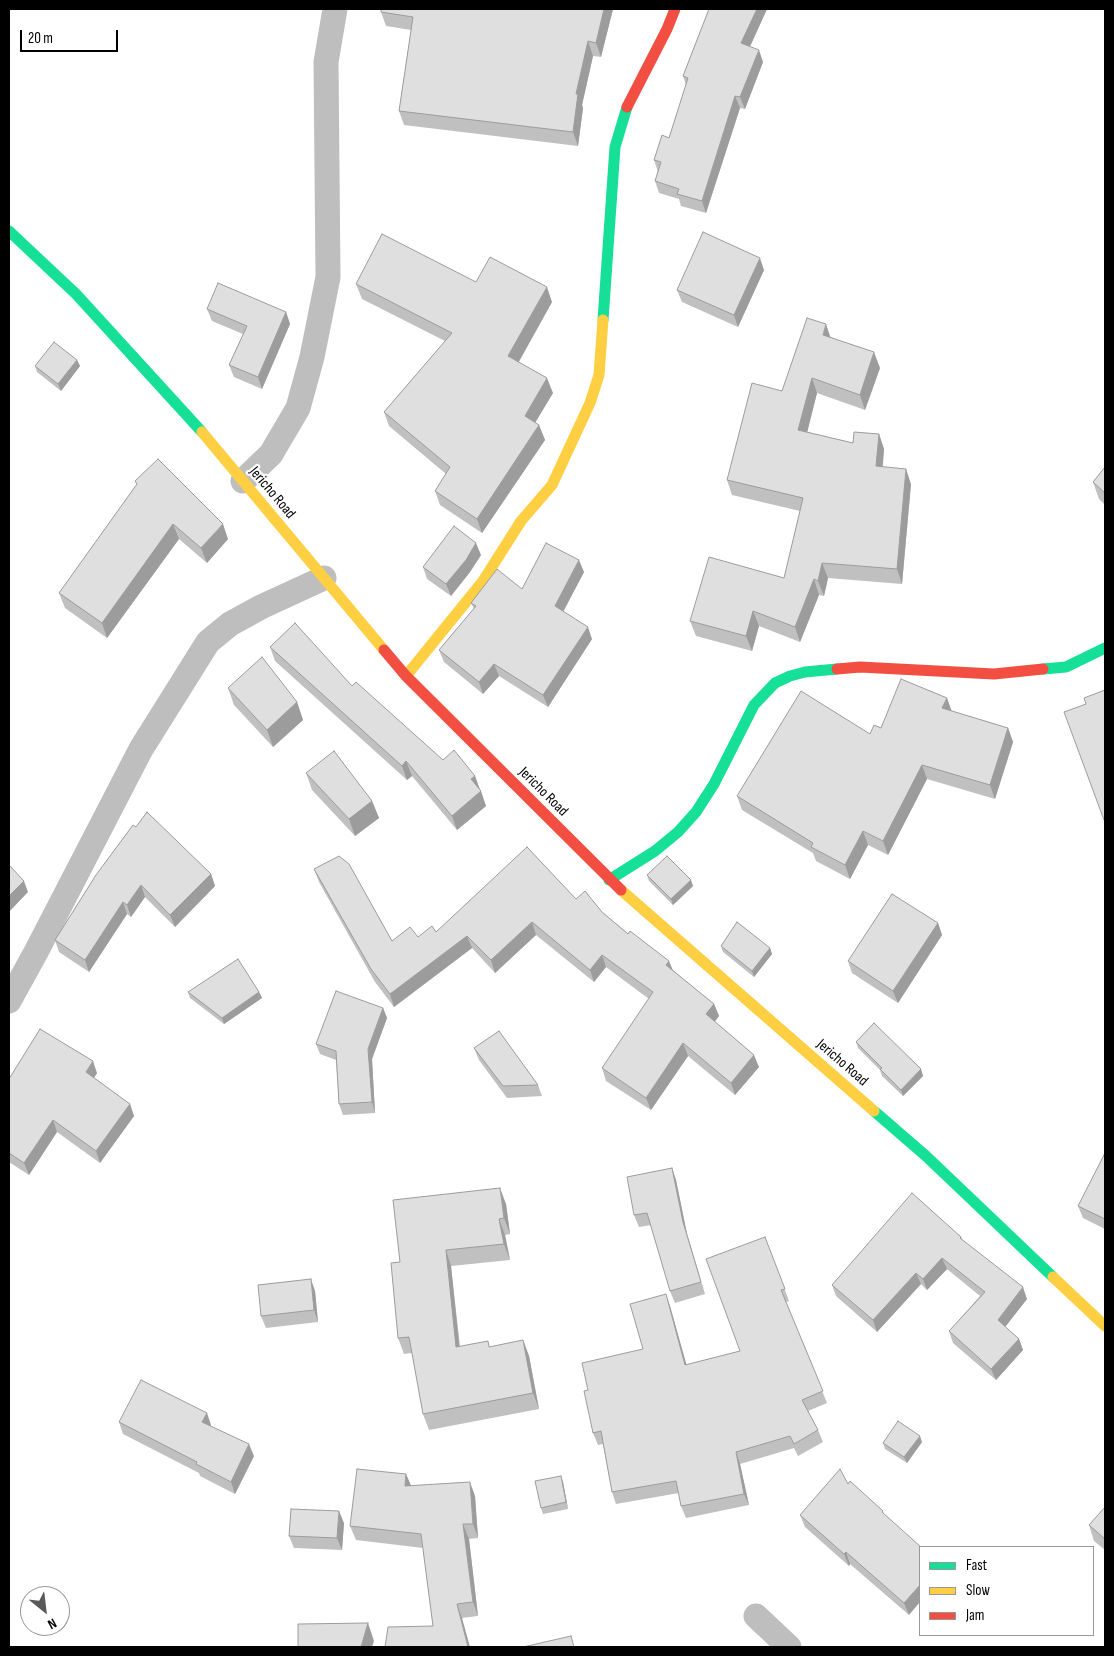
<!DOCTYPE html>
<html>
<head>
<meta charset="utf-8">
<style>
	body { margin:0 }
	#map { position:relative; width:1114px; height:1656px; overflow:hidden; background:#fff; font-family:"Sofia Sans Condensed",sans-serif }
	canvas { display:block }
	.frame { position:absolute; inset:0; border:10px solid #000; pointer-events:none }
	.legend { position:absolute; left:919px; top:1546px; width:175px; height:90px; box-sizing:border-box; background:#fff; border:1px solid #999; margin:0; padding:6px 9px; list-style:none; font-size:15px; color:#000 }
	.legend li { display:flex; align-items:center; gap:10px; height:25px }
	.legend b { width:25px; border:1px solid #999 }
	.north { position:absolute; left:20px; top:1586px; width:50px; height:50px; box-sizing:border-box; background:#fff; border:1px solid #999; border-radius:50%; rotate:151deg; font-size:14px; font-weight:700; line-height:20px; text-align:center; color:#000 }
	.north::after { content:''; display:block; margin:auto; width:18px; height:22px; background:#595959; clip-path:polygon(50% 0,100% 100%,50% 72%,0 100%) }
	.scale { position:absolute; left:20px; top:30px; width:98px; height:22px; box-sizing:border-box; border:2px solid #000; border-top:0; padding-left:6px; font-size:15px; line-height:18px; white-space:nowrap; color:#000; -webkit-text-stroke:4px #fff; paint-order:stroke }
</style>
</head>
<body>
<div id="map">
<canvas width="1114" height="1656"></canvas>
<div class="frame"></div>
<ul class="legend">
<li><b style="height:6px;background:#16e098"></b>Fast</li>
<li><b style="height:6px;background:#ffcf43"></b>Slow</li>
<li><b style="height:6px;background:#f24e42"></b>Jam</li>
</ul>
<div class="north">N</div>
<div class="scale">20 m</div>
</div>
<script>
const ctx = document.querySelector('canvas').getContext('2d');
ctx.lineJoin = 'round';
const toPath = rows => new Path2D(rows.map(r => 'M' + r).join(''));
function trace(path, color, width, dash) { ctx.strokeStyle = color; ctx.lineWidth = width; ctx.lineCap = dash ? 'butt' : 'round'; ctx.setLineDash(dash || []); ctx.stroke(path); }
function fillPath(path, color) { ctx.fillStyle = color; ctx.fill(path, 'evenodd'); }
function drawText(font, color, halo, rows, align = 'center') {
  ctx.font = font + ' "Sofia Sans Condensed",sans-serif'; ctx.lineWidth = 4.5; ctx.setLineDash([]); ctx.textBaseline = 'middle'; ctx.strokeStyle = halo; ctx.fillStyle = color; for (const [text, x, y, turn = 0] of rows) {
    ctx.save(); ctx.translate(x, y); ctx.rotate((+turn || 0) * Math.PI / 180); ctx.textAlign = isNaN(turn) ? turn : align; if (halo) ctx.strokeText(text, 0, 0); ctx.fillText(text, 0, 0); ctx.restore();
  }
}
trace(toPath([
	[243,481,271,454,298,408,312,357,328,277,326,62,335,9],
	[9,1001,36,952,141,749,208,642,230,624,261,607,324,578],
	[756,1616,789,1647]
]), '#bebebe', 25);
trace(toPath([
	[9,231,76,294,202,432],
	[603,320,615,147,627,107],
	[1043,669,1066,667,1105,648],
	[609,880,655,851,678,832,696,812,714,784,754,705,775,683,790,676,805,672,837,669],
	[874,1111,926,1156,1053,1277]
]), '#16e098', 11);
trace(toPath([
	[202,432,384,650],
	[406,676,483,581,521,521,552,485,590,403,599,375,603,320],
	[621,890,874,1111],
	[1053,1277,1105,1326]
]), '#ffcf43', 11);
trace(toPath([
	[627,107,667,29,675,9],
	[384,650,406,676,621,890],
	[837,669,860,667,994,674,1043,669]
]), '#f24e42', 11);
fillPath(toPath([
	[381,9,613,9,601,57,593,56,582,105,583,108,578,146,404,125,399,111,411,30,386,26,381,12],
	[709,9,767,9,750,47,763,62,745,109,740,108,706,213,681,206,679,199,659,193,655,181,658,172,654,160,669,138,686,85,683,76],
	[764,270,738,327,682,302,677,290],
	[476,282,552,302,519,362,553,393,535,423,539,425,545,440,482,533,440,505,435,491,446,474,389,426,384,412,445,341,362,299,356,284],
	[207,309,286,312,290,324,262,389,234,377,229,365,243,334,212,321],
	[831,337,880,368,865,410,817,393,807,432,853,443,879,434,884,449,883,467,911,484,902,584,828,578,824,596,819,595,800,642,759,626,752,651,696,636,690,621,784,578,800,511,732,495,727,480,782,391],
	[77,360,80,366,61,391,37,372,35,366],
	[1105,467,1105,505,1099,499,1093,482],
	[135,481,228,539,207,563,179,539,107,638,65,608,59,593,137,485],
	[481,555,470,572,451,596,427,579,423,567],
	[584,572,563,611,592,639,548,707,499,676,483,694,444,662,439,650,474,609,471,603],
	[270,647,352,686,443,760,475,776,486,806,457,830,412,776,407,780,275,661],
	[228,688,297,702,303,720,273,747,234,705],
	[947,698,951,711,1008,728,1013,742,995,799,927,779,888,855,868,845,850,879,816,861,813,853,742,810,737,796,881,728],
	[306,773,372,801,379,818,355,836,312,790],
	[314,869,392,941,418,937,576,899,602,912,714,1004,719,1016,715,1022,759,1067,735,1095,688,1056,651,1110,606,1081,602,1068,649,999,606,967,594,982,536,935,495,973,472,948,394,1007,375,982,319,882],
	[211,874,215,886,175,927,145,897,131,917,127,914,89,972,59,952,55,940,96,875],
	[647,875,693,886,673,905,649,881],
	[938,923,942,935,898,1003,852,973,848,961],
	[721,946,770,948,772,954,754,977,723,952],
	[188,992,259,992,262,998,224,1024,190,998],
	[383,1008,387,1018,372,1059,375,1113,343,1115,339,1104,336,1060,320,1054,316,1044],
	[856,1042,921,1069,923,1076,903,1096,882,1076,880,1070,858,1048],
	[474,1048,538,1085,542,1096,507,1098,479,1060],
	[97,1073,94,1078,130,1104,134,1116,100,1163,57,1132,29,1175,9,1162,9,1079],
	[1105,1153,1105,1229,1083,1218,1078,1206],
	[672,1168,676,1180,687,1234,705,1294,675,1303,670,1291,651,1225,639,1227,634,1215],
	[506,1204,510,1234,505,1235,510,1260,451,1266,460,1346,490,1347,523,1340,529,1356,539,1409,429,1430,423,1414,412,1353,404,1354,398,1338,400,1262],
	[765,1237,789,1301,786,1302,827,1403,808,1411,818,1430,823,1442,798,1456,794,1448,740,1464,749,1505,686,1518,681,1506,679,1493,616,1504,612,1492,603,1444,598,1445,593,1433,588,1390,643,1349,670,1306,686,1365,740,1351],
	[961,1237,963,1240,1027,1299,1005,1327,1019,1339,1023,1350,996,1380,953,1343,949,1331,980,1296,947,1269,927,1290,921,1284,877,1332,836,1296,832,1285],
	[315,1291,318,1322,266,1328,261,1316],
	[119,1422,211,1425,211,1426,254,1456,235,1494,200,1476,199,1473,123,1434],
	[922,1442,907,1463,885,1449,883,1443],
	[406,1474,411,1486,475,1496,478,1538,469,1539,478,1616,462,1618,433,1626,423,1548,356,1540,350,1526],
	[563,1482,568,1509,543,1514,541,1508],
	[848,1484,883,1511,909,1615,850,1564,849,1566,805,1527,800,1515],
	[1105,1507,1105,1550,1094,1541,1089,1525],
	[344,1523,342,1550,294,1548,289,1536]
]), '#c0c0c0');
fillPath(toPath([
	[604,9,613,9,601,57,596,43],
	[757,9,767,9,746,55,741,43],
	[588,41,593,56,582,105,583,108,578,146,573,132,576,94],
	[759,50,763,62,745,109,740,97],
	[735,96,740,108,706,213,702,201],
	[760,258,764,270,738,327,734,315],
	[547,287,552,302,514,370,508,356],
	[286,312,290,324,262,389,258,377],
	[826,324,831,339,823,335],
	[874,352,880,368,865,410,860,395],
	[77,360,80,366,61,391,58,384],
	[547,378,553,393,530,431,525,416],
	[812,378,817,393,804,445,798,430],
	[539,425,545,440,482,533,477,519],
	[879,434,884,449,881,481,876,466],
	[906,469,911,484,902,584,897,569],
	[173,524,179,539,107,638,102,623],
	[223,524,228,539,207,563,201,548],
	[476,543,481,555,470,572,451,596,446,584],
	[579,560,584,572,560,618,555,606],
	[822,563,828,578,824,596,818,581],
	[814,579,819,595,800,642,795,627],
	[753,611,759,626,752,651,746,636],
	[588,627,592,639,548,707,543,695],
	[494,664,499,676,483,694,479,682],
	[947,698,952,712,942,708],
	[297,702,303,720,273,747,267,730],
	[1008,728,1013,742,995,799,990,785],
	[406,761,412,776,407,780,402,766],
	[922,765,927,779,888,855,883,841],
	[475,776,480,790,471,779],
	[481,791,486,806,457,830,452,816],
	[372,801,379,818,355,836,349,819],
	[863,831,868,845,850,879,845,865],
	[211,874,215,886,175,927,170,915],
	[691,880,693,886,673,905,671,899],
	[24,881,28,892,9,912,9,896],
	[141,885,145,897,131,917,127,905],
	[123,902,127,914,89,972,85,960],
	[532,922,536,935,495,973,491,960],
	[938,923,942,935,898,1003,893,991],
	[467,936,472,948,394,1007,390,994],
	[770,948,772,954,754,977,752,971],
	[602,955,606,967,594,982,590,970],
	[669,961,674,973,666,965],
	[259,992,262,998,224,1024,222,1018],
	[714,1004,719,1016,710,1027,706,1014],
	[383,1008,387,1018,372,1059,375,1113,372,1102,368,1049],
	[683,1043,688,1056,651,1110,646,1098],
	[754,1055,759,1067,735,1095,731,1083],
	[93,1061,97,1073,90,1084,86,1072],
	[921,1069,923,1076,903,1096,901,1090],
	[130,1104,134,1116,100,1163,96,1151],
	[53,1120,57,1132,29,1175,24,1163],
	[672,1168,676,1180,687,1234,705,1294,683,1222],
	[500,1188,506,1204,510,1234,504,1218],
	[499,1219,505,1235,510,1260,504,1244],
	[446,1250,451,1266,461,1363,456,1347],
	[942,1258,947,1269,927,1290,923,1279],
	[916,1273,921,1284,877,1332,873,1320],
	[311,1279,315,1291,318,1322,314,1310],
	[1023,1287,1027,1299,1002,1331,998,1320],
	[666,1294,670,1306,690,1377,685,1365],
	[1019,1339,1023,1350,996,1380,991,1369],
	[523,1340,529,1356,539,1409,533,1393],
	[207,1413,211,1425,207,1434,202,1422],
	[920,1436,922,1442,907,1463,904,1457],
	[249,1444,254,1456,235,1494,231,1482],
	[736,1452,740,1464,749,1505,744,1494],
	[406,1474,412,1488,405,1486],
	[561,1476,563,1482,568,1509,566,1502],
	[470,1482,475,1496,478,1538,473,1524],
	[339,1511,344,1523,342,1550,337,1538],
	[463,1524,469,1539,478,1616,473,1602],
	[846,1552,850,1564,849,1566,844,1554],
	[920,1585,920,1602,909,1615,904,1603],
	[457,1604,462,1618,470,1647,468,1647],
	[368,1623,374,1641,372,1647,361,1647]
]), '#9c9c9c');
const building = toPath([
	[381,9,604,9,596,43,588,41,576,94,578,94,573,132,399,111,413,17,381,12,381,9],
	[709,9,757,9,741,43,759,50,740,97,735,96,702,201,677,194,679,189,655,181,661,162,654,160,662,135,669,138,688,78,683,76,709,9],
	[703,232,760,258,734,315,677,290,703,232],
	[382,234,476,282,490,257,547,287,508,356,547,378,525,416,539,425,477,519,435,491,450,467,384,412,452,333,356,284,382,234],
	[218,283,286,312,258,377,229,365,247,326,207,309,218,283],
	[807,318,826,324,823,335,874,352,860,395,812,378,798,430,853,443,854,432,879,434,876,466,906,469,897,569,822,563,818,581,814,579,795,627,753,611,746,636,690,621,709,557,784,578,803,498,727,480,752,383,782,391,807,318],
	[54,342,77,360,58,384,35,366,54,342],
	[158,459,223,524,201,548,173,524,102,623,59,593,137,484,135,481,158,459],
	[1105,467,1105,493,1093,482,1105,467],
	[454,526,476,543,466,560,446,584,423,567,454,526],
	[546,543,579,560,555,606,588,627,543,695,494,664,479,682,439,650,476,606,471,603,497,569,522,589,546,543],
	[295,623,352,686,356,682,443,760,454,750,475,776,471,779,481,791,452,816,406,761,402,766,270,647,295,623],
	[262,657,297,702,267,730,228,688,262,657],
	[901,679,947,698,942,708,1008,728,990,785,922,765,883,841,863,831,845,865,811,847,813,843,737,796,801,691,870,734,874,725,881,728,901,679],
	[1105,690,1105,819,1104,820,1064,712,1086,704,1084,698,1105,690],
	[334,751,372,801,349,819,306,773,334,751],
	[147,812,211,874,170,915,141,885,127,905,123,902,85,960,55,940,96,875,133,825,136,827,147,812],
	[527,847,576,899,585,891,602,912,628,934,630,931,669,961,666,965,714,1004,706,1014,754,1055,731,1083,683,1043,646,1098,602,1068,653,992,602,955,590,970,532,922,491,960,467,936,390,994,371,969,314,869,339,856,349,864,392,941,410,927,418,937,432,926,436,932,527,847],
	[667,856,691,880,671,899,647,875,667,856],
	[9,865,24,881,9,896,9,865],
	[892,894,938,923,893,991,848,961,892,894],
	[737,922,770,948,752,971,721,946,737,922],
	[238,959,259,992,222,1018,188,992,238,959],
	[336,991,383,1008,368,1049,372,1102,339,1104,336,1051,316,1044,336,991],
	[874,1023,921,1069,901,1090,880,1069,882,1068,856,1042,874,1023],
	[40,1029,93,1061,86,1072,130,1104,96,1151,53,1120,24,1163,9,1153,9,1079,40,1029],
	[499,1031,538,1085,503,1086,474,1048,499,1031],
	[1105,1153,1105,1219,1078,1206,1105,1153],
	[672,1168,683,1222,701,1282,670,1291,647,1213,634,1215,627,1177,672,1168],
	[500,1188,504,1218,499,1219,504,1244,446,1250,456,1347,488,1341,489,1347,523,1340,533,1393,423,1414,409,1337,398,1338,391,1263,400,1262,393,1200,500,1188],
	[912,1193,961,1237,960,1238,1023,1287,998,1320,1019,1339,991,1369,949,1331,985,1292,942,1258,923,1279,916,1273,873,1320,832,1285,912,1193],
	[765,1237,785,1289,781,1290,823,1391,802,1400,818,1430,794,1444,790,1436,736,1452,744,1494,681,1506,676,1481,612,1492,601,1431,593,1433,584,1391,588,1390,582,1363,643,1349,630,1304,666,1294,685,1365,740,1351,706,1259,765,1237],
	[311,1279,314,1310,261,1316,258,1285,311,1279],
	[141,1380,207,1413,202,1422,249,1444,231,1482,196,1464,197,1462,119,1422,141,1380],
	[898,1421,920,1436,904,1457,883,1443,898,1421],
	[357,1469,406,1474,405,1486,470,1482,473,1524,463,1524,473,1602,457,1604,468,1647,385,1647,388,1627,433,1626,421,1534,350,1526,357,1469],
	[840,1469,848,1484,850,1481,883,1511,882,1512,921,1547,920,1547,920,1585,904,1603,846,1552,844,1554,800,1515,840,1469],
	[561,1476,566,1502,541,1508,535,1481,561,1476],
	[1105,1507,1105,1539,1089,1525,1105,1507],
	[291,1509,339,1511,337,1538,289,1536,291,1509],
	[368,1623,361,1647,298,1647,298,1624,368,1623],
	[571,1636,574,1647,523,1647,571,1636]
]);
fillPath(building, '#dfdfdf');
trace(building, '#9c9c9c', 1);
drawText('15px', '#000', '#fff', [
	["Jericho Road",272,493,50],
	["Jericho Road",543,792,45],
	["Jericho Road",842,1063,41]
]);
</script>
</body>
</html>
